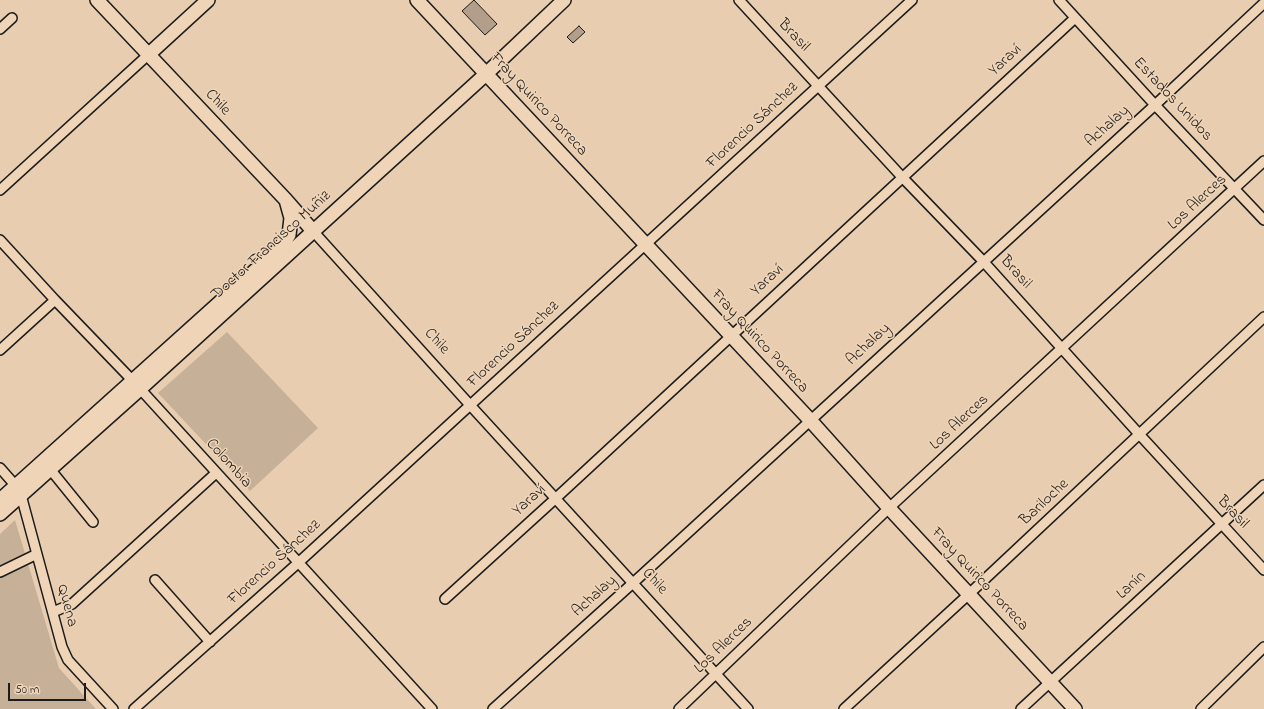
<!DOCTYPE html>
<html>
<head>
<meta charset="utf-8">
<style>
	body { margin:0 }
	#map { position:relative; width:1264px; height:709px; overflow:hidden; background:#e8cdb1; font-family:"Indie Flower",sans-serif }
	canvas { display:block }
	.scale { position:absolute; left:8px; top:683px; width:78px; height:18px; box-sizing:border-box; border:2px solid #1c1c1c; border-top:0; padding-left:5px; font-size:12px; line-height:14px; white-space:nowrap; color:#1c1c1c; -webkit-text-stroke:3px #f0d4b7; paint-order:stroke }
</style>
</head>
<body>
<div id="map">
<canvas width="1264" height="709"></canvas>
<div class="scale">50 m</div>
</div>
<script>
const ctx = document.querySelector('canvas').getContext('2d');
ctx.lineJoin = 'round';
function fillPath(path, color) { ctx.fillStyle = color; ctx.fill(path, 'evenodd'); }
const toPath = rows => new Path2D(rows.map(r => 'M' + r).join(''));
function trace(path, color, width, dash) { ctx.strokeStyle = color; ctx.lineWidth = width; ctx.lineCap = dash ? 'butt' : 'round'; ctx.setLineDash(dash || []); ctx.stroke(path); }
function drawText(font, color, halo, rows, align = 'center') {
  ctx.font = font + ' "Indie Flower",sans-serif'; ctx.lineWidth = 3; ctx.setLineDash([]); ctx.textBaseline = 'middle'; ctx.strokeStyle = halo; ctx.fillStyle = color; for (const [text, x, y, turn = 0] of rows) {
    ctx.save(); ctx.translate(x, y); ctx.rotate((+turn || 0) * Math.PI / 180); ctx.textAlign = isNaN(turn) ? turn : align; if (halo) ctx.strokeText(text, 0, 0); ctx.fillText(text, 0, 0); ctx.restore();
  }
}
fillPath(toPath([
	[227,332,318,428,250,491,158,393],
	[15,520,59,668,96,709,0,709,0,534]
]), '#c6b098');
const building = toPath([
	[474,0,497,24,485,35,462,11,474,0],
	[579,26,585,32,573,43,567,37,579,26]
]);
fillPath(building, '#b29e8a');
trace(building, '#1c1c1c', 1);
const street = toPath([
	[739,0,902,177,983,261,1139,434,1264,570],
	[1059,0,1155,105,1264,220],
	[0,29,12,18],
	[0,190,148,55],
	[313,231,470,405,748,709],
	[0,240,55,300,133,381,432,709],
	[0,350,55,300],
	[0,468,15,485],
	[50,469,93,522],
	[21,495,62,647,68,660,113,709],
	[0,572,37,554],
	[155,580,210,642],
	[445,599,555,499,1075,18],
	[53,612,72,604,216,473],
	[134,709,298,563,912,0],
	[493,709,633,583,1155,105,1264,3],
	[679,709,889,508,1264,161],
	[844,709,969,594,1264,317],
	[1021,709,1264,485],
	[1201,709,1264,647]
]);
const secondary = toPath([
	[97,0,286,200,313,231],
	[417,0,810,420,889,508,1075,709],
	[148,55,208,0],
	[0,500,279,249,289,235,291,218,286,200],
	[0,514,140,389,486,74,564,0]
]);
trace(street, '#1c1c1c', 12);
trace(secondary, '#1c1c1c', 16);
trace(street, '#f0d4b7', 9);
trace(secondary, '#f0d4b7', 13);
drawText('16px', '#1c1c1c', '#f0d4b7', [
	["Brasil",793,36,47],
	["Yaraví",1006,61,-43],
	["Estados Unidos",1172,100,47],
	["Chile",217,103,47],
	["Fray Quirico Porreca",538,105,47],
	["Florencio Sánchez",753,126,-43],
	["Achalay",1108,127,-42],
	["Los Alerces",1198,203,-43],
	["Doctor Francisco Muñiz",272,246,-42],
	["Brasil",1015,273,48],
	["Yaraví",768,281,-43],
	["Chile",436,342,48],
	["Fray Quirico Porreca",759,342,47],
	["Florencio Sánchez",514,345,-43],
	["Achalay",869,345,-43],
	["Los Alerces",960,423,-43],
	["Colombia",228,464,48],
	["Yaraví",530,501,-42],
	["Bariloche",1045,503,-43],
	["Brasil",1232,513,47],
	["Florencio Sánchez",275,563,-42],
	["Fray Quirico Porreca",979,580,47],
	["Chile",654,582,48],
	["Lanín",1132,586,-43],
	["Achalay",595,597,-42],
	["Quena",66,606,75],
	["Los Alerces",724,646,-44]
]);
</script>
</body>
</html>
